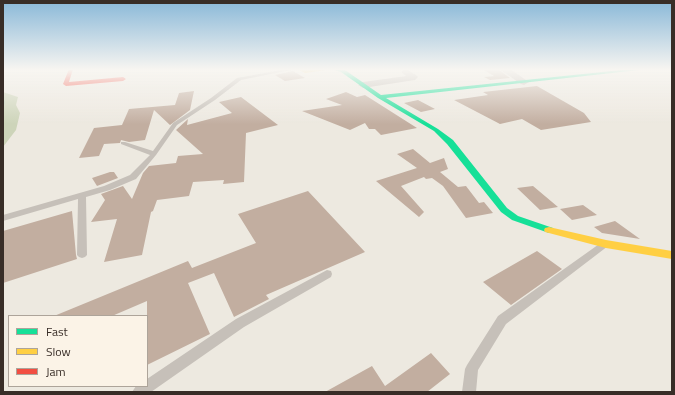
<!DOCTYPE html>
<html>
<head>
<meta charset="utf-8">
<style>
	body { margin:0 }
	#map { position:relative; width:675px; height:395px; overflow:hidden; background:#ede9e0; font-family:"Titillium Web",sans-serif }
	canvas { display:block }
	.frame { position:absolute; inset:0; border:4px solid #382d27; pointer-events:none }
	.legend { position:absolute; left:8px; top:315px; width:140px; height:72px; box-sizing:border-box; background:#fbf3e7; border:1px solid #ada49a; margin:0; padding:5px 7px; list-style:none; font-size:12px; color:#382d27 }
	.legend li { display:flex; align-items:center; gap:8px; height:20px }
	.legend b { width:20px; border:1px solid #ada49a }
</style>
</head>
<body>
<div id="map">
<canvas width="675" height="395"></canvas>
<div class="frame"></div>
<ul class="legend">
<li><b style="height:5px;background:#16e098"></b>Fast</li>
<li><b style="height:5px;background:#ffcf43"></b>Slow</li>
<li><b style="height:5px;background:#f24e42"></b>Jam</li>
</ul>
</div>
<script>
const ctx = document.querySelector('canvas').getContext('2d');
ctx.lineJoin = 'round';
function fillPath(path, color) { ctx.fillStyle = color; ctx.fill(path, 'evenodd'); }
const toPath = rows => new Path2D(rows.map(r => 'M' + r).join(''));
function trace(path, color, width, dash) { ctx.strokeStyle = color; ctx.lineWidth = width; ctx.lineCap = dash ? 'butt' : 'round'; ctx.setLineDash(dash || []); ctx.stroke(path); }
fillPath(toPath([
	[3,92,18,97,16,105,20,113,16,130,3,147]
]), '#cdd4b9');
trace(toPath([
	[3,101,3,104]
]), '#9abec0', 2.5);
fillPath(toPath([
	[482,69,498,69,510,78,490,80,484,77,494,76],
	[293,71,305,78,285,81,275,75],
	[537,86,584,113,591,122,541,130,522,119,500,124,454,100,488,95,483,92],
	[194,91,190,110,170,125,154,110,145,140,129,142,121,140,120,143,104,144,99,156,79,158,94,128,122,125,129,109,175,105,179,93],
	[346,92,357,97,365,95,417,128,381,135,375,129,369,129,365,123,350,130,302,111,342,105,326,99],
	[241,97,278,125,246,133,244,182,223,184,224,180,193,182,189,196,157,200,153,211,151,212,142,255,104,262,117,219,91,222,105,200,101,194,123,186,132,199,143,173,149,166,176,163,178,156,203,154,176,130,188,119,187,125,232,113,219,102],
	[418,100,435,109,421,112,404,103],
	[413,149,430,163,444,158,448,169,440,172,458,187,466,186,479,203,484,202,493,213,466,218,443,186,432,178,426,179,424,177,401,186,424,212,419,217,376,181,417,168,397,154],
	[110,172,114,172,118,178,97,186,92,178],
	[533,186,558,207,540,210,517,188],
	[308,191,365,252,266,295,269,299,234,317,214,273,188,283,210,334,147,365,147,301,112,316,54,316,188,261,192,268,256,243,238,214],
	[583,205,597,215,572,220,560,209],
	[72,211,76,255,77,259,3,283,3,231],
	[615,221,640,239,602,233,594,227],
	[537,251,562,269,511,305,483,282],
	[431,353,450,374,427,392,325,392,372,366,385,386]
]), '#c2aea0');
fillPath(toPath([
	[286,69,296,69,241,80,215,100,177,125,156,155,136,179,110,190,86,197,87,255,85,257,82,258,79,257,77,255,78,199,3,221,3,215,104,186,130,175,150,155,121,144,121,142,125,142,153,151,173,123,211,98,237,78,286,69],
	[605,241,608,242,610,244,608,246,506,324,478,370,476,392,462,392,465,369,467,365,498,316,602,242,605,241],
	[327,270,331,271,332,274,331,277,244,327,151,392,132,392,136,386,147,386,147,379,236,319,327,270]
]), '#c6c0b9');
fillPath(toPath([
	[406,69,416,75,418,77,415,80,363,88,358,85,363,82,406,76,401,72,406,69],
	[499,69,510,69,529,82,524,85,521,84,499,69]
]), '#c6c0b9');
fillPath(toPath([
	[332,69,345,70,381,95,631,69,648,69,386,98,438,129,453,140,507,208,518,216,553,228,554,230,553,232,549,233,512,220,501,212,447,144,434,131,378,98,341,72,332,69]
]), '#16e098');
fillPath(toPath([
	[297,69,306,70,333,69,305,73,297,69],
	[549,227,606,240,672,251,672,259,606,248,545,232,544,230,545,228,549,227]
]), '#ffcf43');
fillPath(toPath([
	[69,69,73,69,69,82,123,77,126,79,123,81,66,86,63,84,69,69]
]), '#f24e42');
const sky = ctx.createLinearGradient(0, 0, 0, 124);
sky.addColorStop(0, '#89b8d8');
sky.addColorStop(0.56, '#f7f5f1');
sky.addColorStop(1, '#f7f5f100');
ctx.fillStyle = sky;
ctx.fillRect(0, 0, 675, 124);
</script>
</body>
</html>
